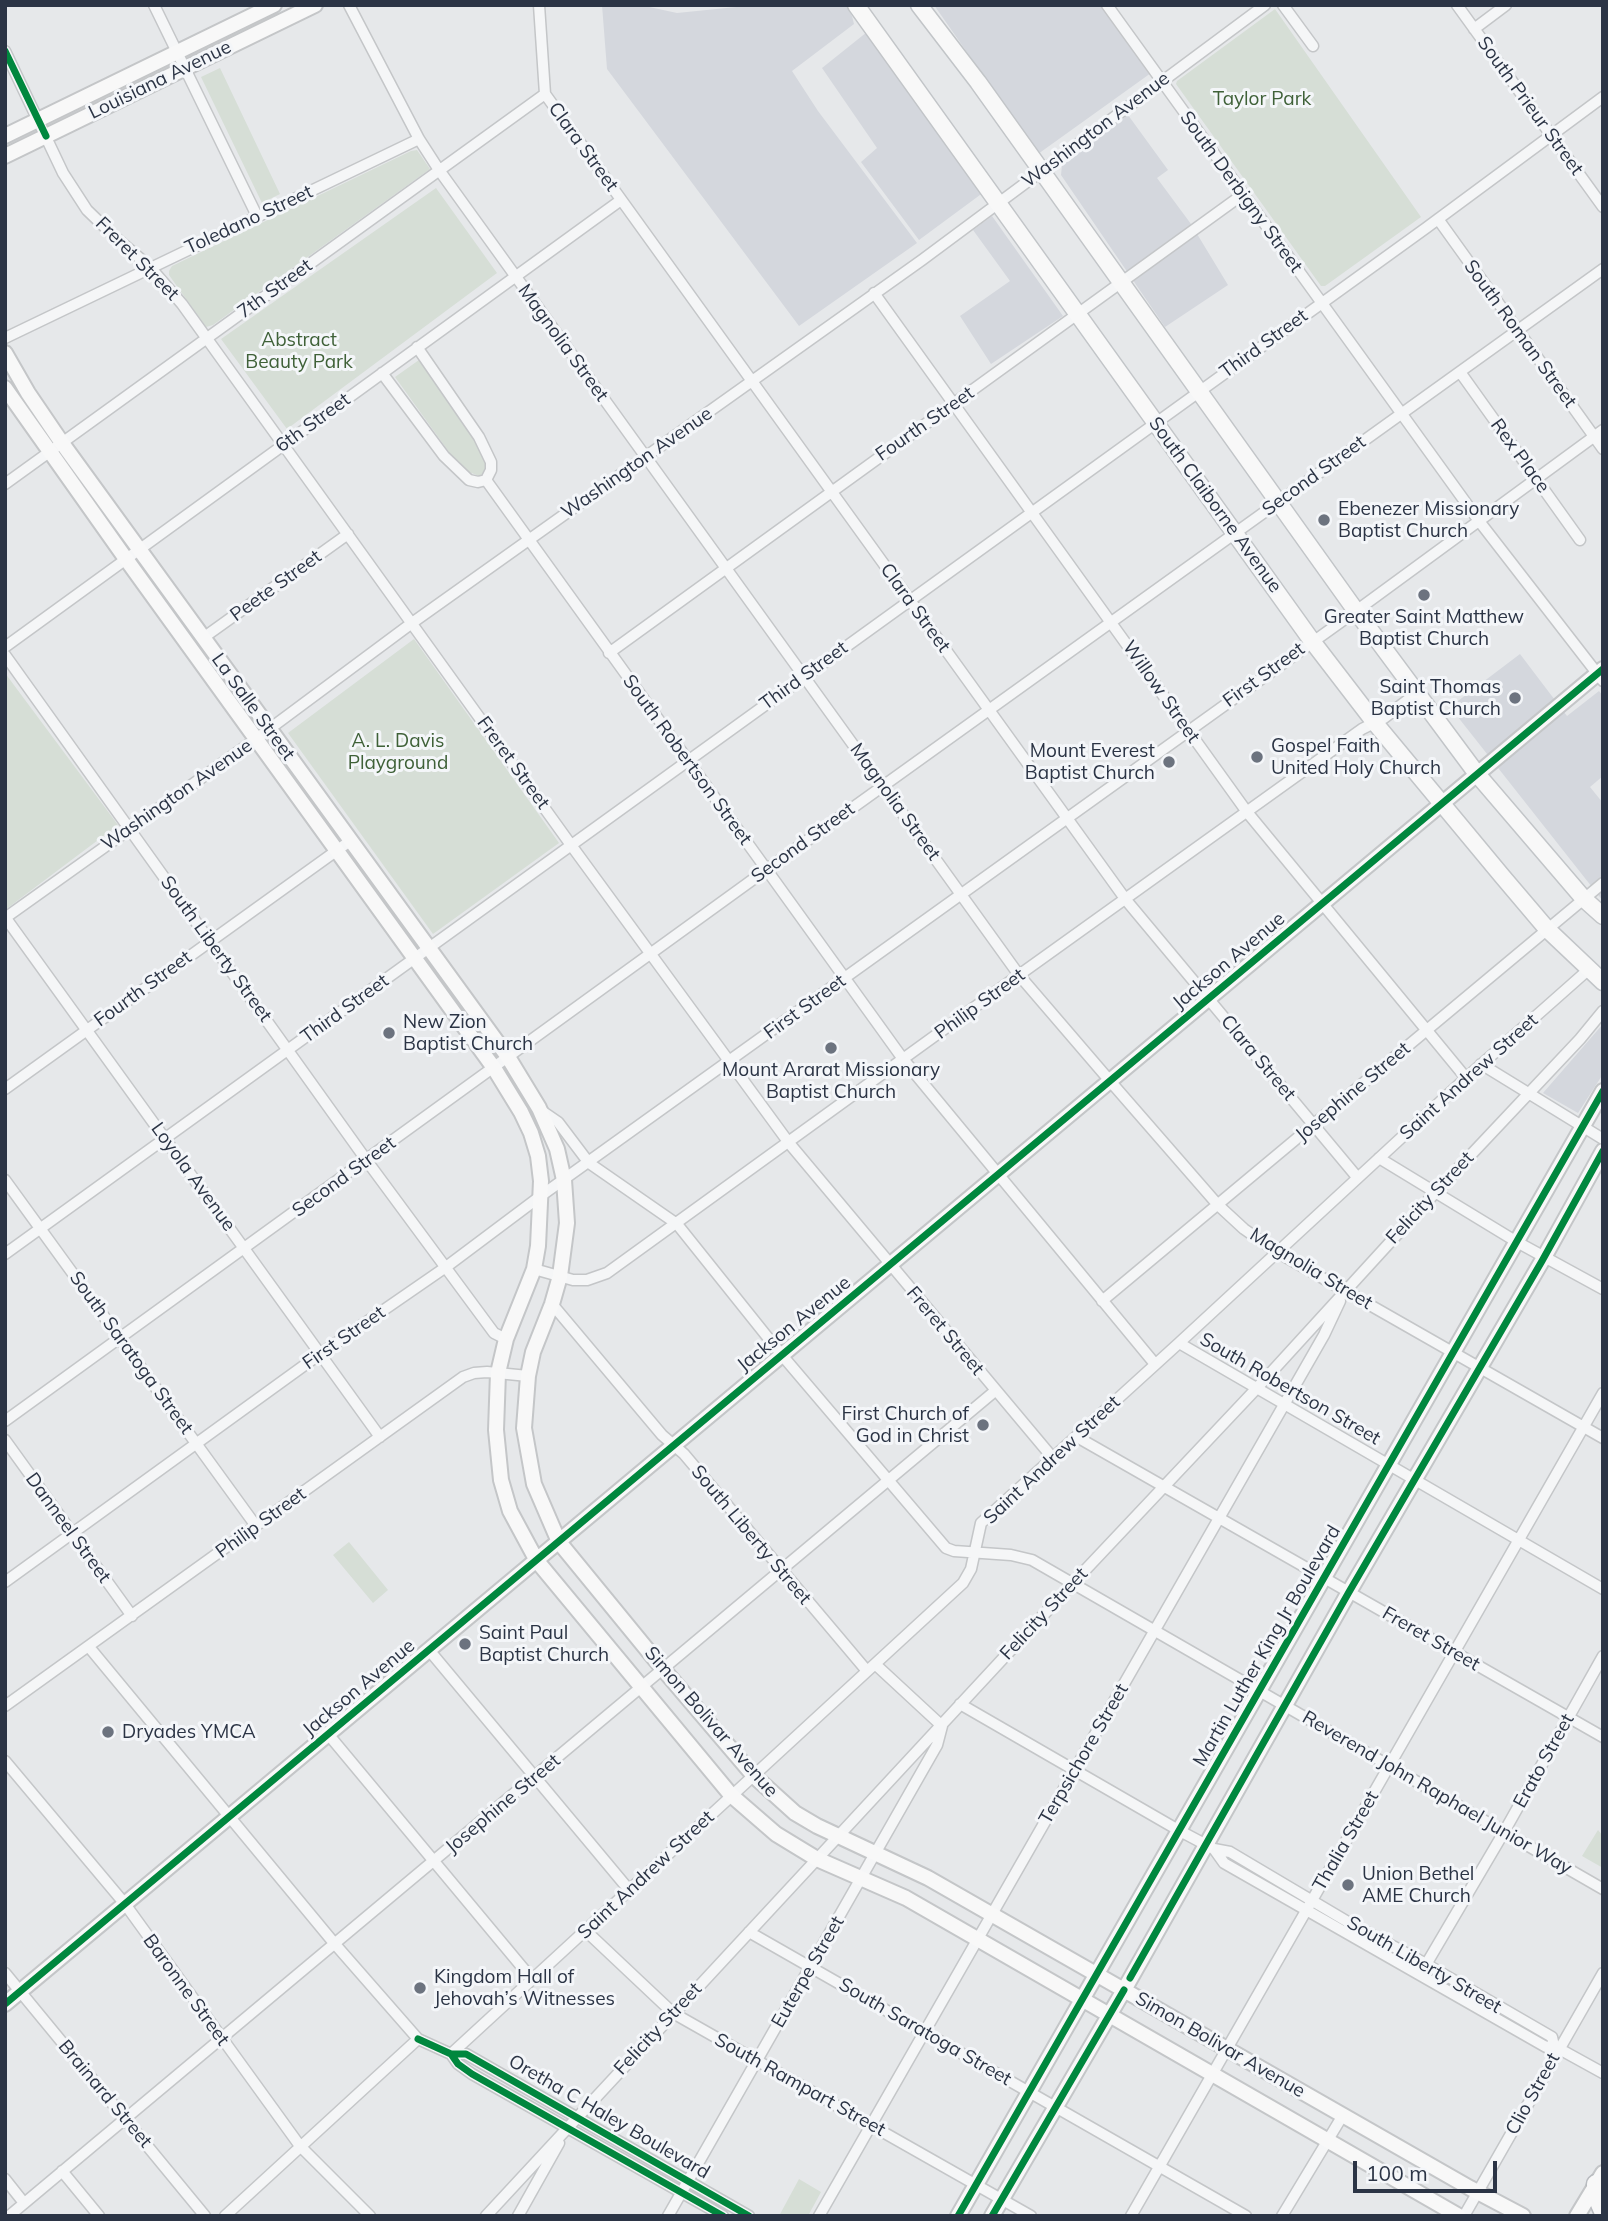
<!DOCTYPE html>
<html>
<head>
<meta charset="utf-8">
<style>
	body { margin:0 }
	#map { position:relative; width:1608px; height:2221px; overflow:hidden; background:#e6e8ea; font-family:Mulish,sans-serif }
	canvas { display:block }
	.frame { position:absolute; inset:0; border:7px solid #2b3445; pointer-events:none }
	.scale { position:absolute; left:1353px; top:2161px; width:144px; height:32px; box-sizing:border-box; border:4px solid #2b3445; border-top:0; padding-left:9px; font-size:21px; line-height:24px; white-space:nowrap; color:#2b3445; -webkit-text-stroke:5px #f4f6f9; paint-order:stroke }
</style>
</head>
<body>
<div id="map">
<canvas width="1608" height="2221"></canvas>
<div class="frame"></div>
<div class="scale">100 m</div>
</div>
<script>
const ctx = document.querySelector('canvas').getContext('2d');
ctx.lineJoin = 'round';
function fillPath(path, color) { ctx.fillStyle = color; ctx.fill(path, 'evenodd'); }
const toPath = rows => new Path2D(rows.map(r => 'M' + r).join(''));
function trace(path, color, width, dash) { ctx.strokeStyle = color; ctx.lineWidth = width; ctx.lineCap = dash ? 'butt' : 'round'; ctx.setLineDash(dash || []); ctx.stroke(path); }
function drawText(font, color, halo, rows, align = 'center') {
  ctx.font = font + ' Mulish,sans-serif'; ctx.lineWidth = 6; ctx.setLineDash([]); ctx.textBaseline = 'middle'; ctx.strokeStyle = halo; ctx.fillStyle = color; for (const [text, x, y, turn = 0] of rows) {
    ctx.save(); ctx.translate(x, y); ctx.rotate((+turn || 0) * Math.PI / 180); ctx.textAlign = isNaN(turn) ? turn : align; if (halo) ctx.strokeText(text, 0, 0); ctx.fillText(text, 0, 0); ctx.restore();
  }
}
fillPath(toPath([
	[602,5,640,5,677,13,756,5,846,5,852,16,854,24,792,71,818,111,917,243,799,326,607,69],
	[934,5,1101,5,1151,73,1038,154],
	[867,32,984,192,919,240,861,162,877,148,822,68],
	[1128,115,1168,170,1157,178,1191,224,1228,285,1165,327,1061,175,1062,165],
	[992,216,1063,316,991,364,960,316,1010,281,973,230],
	[1520,654,1567,716,1599,691,1603,696,1603,776,1590,787,1603,803,1603,901,1450,707],
	[1603,1024,1603,1074,1578,1113,1543,1093]
]), '#d4d7dd');
fillPath(toPath([
	[1275,9,1421,217,1325,286,1321,286,1176,84,1177,81],
	[220,68,280,194,262,203,201,77],
	[417,150,430,169,213,325,206,327,169,275,169,271,172,266,411,151],
	[436,188,497,273,287,429,221,339],
	[419,360,476,442,486,463,486,472,479,476,469,472,454,459,395,377],
	[414,639,559,843,433,934,288,733],
	[5,673,118,825,5,910],
	[349,1542,388,1590,373,1603,333,1555],
	[1598,1830,1603,1836,1603,1868,1582,1856],
	[799,2179,821,2192,808,2216,779,2216]
]), '#d6ded6');
const street = toPath([
	[154,5,257,216],
	[349,5,419,139,439,170,1019,975,1110,1081,1218,1205,1244,1229,1277,1252,1603,1438],
	[539,5,545,94,1126,900,1357,1177],
	[1107,5,1479,521,1603,681],
	[1283,5,1313,46],
	[1457,5,1603,207],
	[1474,29,1506,5],
	[5,51,63,173,87,210,115,237,150,267,182,304,571,845,789,1143,1052,1457],
	[1438,219,1603,449],
	[874,293,1247,812,1466,1078],
	[5,338,419,139],
	[1460,372,1580,540],
	[382,373,444,456,469,480,478,482,486,480,491,470,491,462,479,437,417,347],
	[486,480,903,1059,1155,1364],
	[5,484,545,94],
	[203,638,348,534],
	[5,647,621,200],
	[609,653,1242,195],
	[5,655,367,1161,494,1333,506,1339],
	[5,917,380,1437],
	[5,918,256,739,412,623,922,260,1265,5],
	[1481,1064,1603,1139],
	[5,1089,350,841],
	[542,1111,558,1122,589,1163,677,1224,781,1354,946,1548,954,1551,1011,1555,1032,1560,1603,1889],
	[1379,1158,1517,1242,1603,1289],
	[5,1180,256,1526],
	[5,1254,1426,228,1603,97],
	[534,1269,573,1280,587,1280,607,1273,1019,975,1362,729,1384,718,1417,693],
	[1102,1301,1603,883],
	[552,1304,662,1435,684,1454,867,1671],
	[1179,1343,1603,1589],
	[5,1421,766,870,1603,269],
	[1077,1437,1603,1737],
	[5,1440,132,1616],
	[5,1582,320,1354,446,1267,542,1195,1356,611,1603,430],
	[89,1647,334,1943,418,2039,451,2054,466,2054,749,2216],
	[429,1650,630,1891],
	[960,1704,1180,1831,1214,1849,1230,1852,1348,1922,1426,1964,1552,2037,1554,2046],
	[5,1706,463,1377,474,1373,487,1372,528,1376],
	[328,1734,532,1979],
	[5,1761,125,1904,300,2146,370,2216],
	[1214,1849,1224,1863,1546,2047,1554,2046,1603,2073],
	[586,1931,673,2013,1031,2216],
	[749,1932,1246,2216],
	[1424,1968,1504,1832,1603,1656],
	[5,1973,205,2216],
	[451,2054,963,1583,971,1569,981,1523,1179,1343,1466,1078,1588,970],
	[451,2054,458,2064,472,2074,723,2216],
	[62,2171,99,2216],
	[5,2179,24,2203],
	[9,2216,995,1391],
	[225,2216,418,2039],
	[486,2216,1073,1583,1256,1389,1435,1193,1580,1039,1603,1011],
	[518,2216,559,2143],
	[668,2216,937,1745,942,1726,875,1664],
	[819,2216,1324,1335,1340,1301],
	[1131,2216,1603,1393],
	[1282,2216,1343,2115],
	[1464,2216,1603,1973]
]);
const secondary = toPath([
	[5,136,274,5],
	[5,156,315,5],
	[5,353,28,393,62,443,508,1057,539,1108,557,1149,564,1180,567,1223,560,1276,552,1304,533,1352,528,1376,524,1428,534,1484,559,1542,663,1669,754,1776,795,1813,817,1826,928,1878,1470,2188,1523,2216],
	[5,388,126,559,494,1068,521,1112,531,1133,538,1156,541,1181,538,1246,534,1269,506,1339,498,1373,496,1430,501,1480,510,1511,537,1561,731,1795,776,1834,817,1859,906,1898,1459,2216],
	[5,2004,1603,669],
	[958,2216,1603,1091],
	[992,2216,1124,1990,1349,1592,1542,1261,1603,1151],
	[1577,2216,1603,2173]
]);
const primary = toPath([
	[856,5,1312,641,1375,723,1502,876,1547,929,1603,982],
	[919,5,978,82,1356,611,1477,774,1584,899,1603,916]
]);
const highway = toPath([
	[1596,2184,1597,2197,1603,2211]
]);
trace(street, '#c4c6c8', 13);
trace(secondary, '#c4c6c8', 18);
trace(primary, '#c2c5c8', 19);
trace(highway, '#b8bbbf', 21);
trace(street, '#f5f6f7', 10);
trace(secondary, '#f8f8f8', 14);
trace(primary, '#f8f8f8', 16);
trace(highway, '#f8f8f8', 18);
trace(toPath([
	[5,51,46,136],
	[1130,1978,1349,1592,1542,1261,1603,1151],
	[5,2004,1603,669],
	[418,2039,451,2054,466,2054,749,2216],
	[451,2054,458,2064,472,2074,723,2216],
	[958,2216,1603,1091],
	[992,2216,1124,1990]
]), '#00873e', 7);
for (const [x, y, r, color] of [
	[1324,520,7,"#6c737f"],
	[1424,595,7,"#6c737f"],
	[1515,698,7,"#6c737f"],
	[1257,757,7,"#6c737f"],
	[1169,762,7,"#6c737f"],
	[389,1033,7,"#6c737f"],
	[831,1048,7,"#6c737f"],
	[983,1425,7,"#6c737f"],
	[465,1644,7,"#6c737f"],
	[108,1732,7,"#6c737f"],
	[1348,1885,7,"#6c737f"],
	[420,1988,7,"#6c737f"]
]) { const dot = new Path2D(); dot.arc(x, y, r, 0, 2 * Math.PI); ctx.fillStyle = color; ctx.fill(dot); trace(dot, '#f4f6f9', 2.5); }
drawText('19px', '#2b3445', '#f4f6f9', [
	["Louisiana Avenue",160,80,-26],
	["South Prieur Street",1530,106,54],
	["Washington Avenue",1096,130,-37],
	["Clara Street",583,147,54],
	["South Derbigny Street",1241,192,54],
	["Toledano Street",249,220,-25],
	["Freret Street",137,259,45],
	["7th Street",275,289,-36],
	["South Roman Street",1520,334,54],
	["Magnolia Street",563,343,54],
	["Third Street",1264,344,-36],
	["6th Street",313,423,-36],
	["Fourth Street",925,424,-35],
	["Rex Place",1520,456,54],
	["Washington Avenue",637,463,-35],
	["Second Street",1314,476,-36],
	["South Claiborne Avenue",1215,505,54],
	["Peete Street",276,586,-36],
	["Clara Street",915,608,54],
	["First Street",1264,675,-36],
	["Third Street",804,676,-36],
	["Willow Street",1161,692,55],
	["La Salle Street",253,707,54],
	["South Robertson Street",687,760,54],
	["Freret Street",513,763,54],
	["Washington Avenue",177,795,-35],
	["Magnolia Street",895,802,54],
	["Second Street",803,843,-36],
	["South Liberty Street",216,949,54],
	["Jackson Avenue",1229,961,-40],
	["Fourth Street",143,989,-36],
	["Philip Street",980,1004,-36],
	["First Street",805,1007,-36],
	["Third Street",345,1009,-36],
	["Clara Street",1258,1058,50],
	["Saint Andrew Street",1469,1077,-42],
	["Josephine Street",1353,1092,-40],
	["Loyola Avenue",193,1177,54],
	["Second Street",344,1177,-36],
	["Felicity Street",1430,1198,-47],
	["Magnolia Street",1311,1269,31],
	["Jackson Avenue",794,1324,-39],
	["Freret Street",945,1331,50],
	["First Street",344,1338,-35],
	["South Saratoga Street",131,1353,54],
	["South Robertson Street",1290,1389,30],
	["Saint Andrew Street",1052,1460,-43],
	["Philip Street",261,1523,-36],
	["Danneel Street",68,1528,54],
	["South Liberty Street",751,1535,50],
	["Felicity Street",1044,1614,-47],
	["Freret Street",1431,1639,30],
	["Martin Luther King Jr Boulevard",1267,1646,-60],
	["Jackson Avenue",359,1688,-40],
	["Simon Bolivar Avenue",711,1722,49],
	["Terpsichore Street",1084,1754,-60],
	["Erato Street",1544,1761,-61],
	["Reverend John Raphael Junior Way",1437,1793,30],
	["Josephine Street",503,1804,-40],
	["Thalia Street",1346,1841,-60],
	["Saint Andrew Street",646,1875,-43],
	["South Liberty Street",1424,1965,30],
	["Euterpe Street",808,1972,-60],
	["Baronne Street",186,1990,54],
	["Felicity Street",658,2029,-47],
	["South Saratoga Street",925,2032,30],
	["Simon Bolivar Avenue",1220,2045,30],
	["South Rampart Street",800,2085,29],
	["Brainard Street",105,2094,50],
	["Clio Street",1533,2094,-61],
	["Oretha C Haley Boulevard",609,2117,30]
]);
drawText('19px', '#3f6138', '#f4f6f9', [
	["Taylor Park",1262,99],
	["Abstract",299,340],
	["Beauty Park",299,362],
	["A. L. Davis",398,741],
	["Playground",398,763]
]);
drawText('19px', '#2b3445', '#f4f6f9', [
	["Ebenezer Missionary",1338,509],
	["Baptist Church",1338,531],
	["Greater Saint Matthew",1424,617,"center"],
	["Baptist Church",1424,639,"center"],
	["Saint Thomas",1501,687,"right"],
	["Baptist Church",1501,709,"right"],
	["Gospel Faith",1271,746],
	["United Holy Church",1271,768],
	["Mount Everest",1155,751,"right"],
	["Baptist Church",1155,773,"right"],
	["New Zion",403,1022],
	["Baptist Church",403,1044],
	["Mount Ararat Missionary",831,1070,"center"],
	["Baptist Church",831,1092,"center"],
	["First Church of",969,1414,"right"],
	["God in Christ",969,1436,"right"],
	["Saint Paul",479,1633],
	["Baptist Church",479,1655],
	["Dryades YMCA",122,1732],
	["Union Bethel",1362,1874],
	["AME Church",1362,1896],
	["Kingdom Hall of",434,1977],
	["Jehovah’s Witnesses",434,1999]
], 'left');
</script>
</body>
</html>
